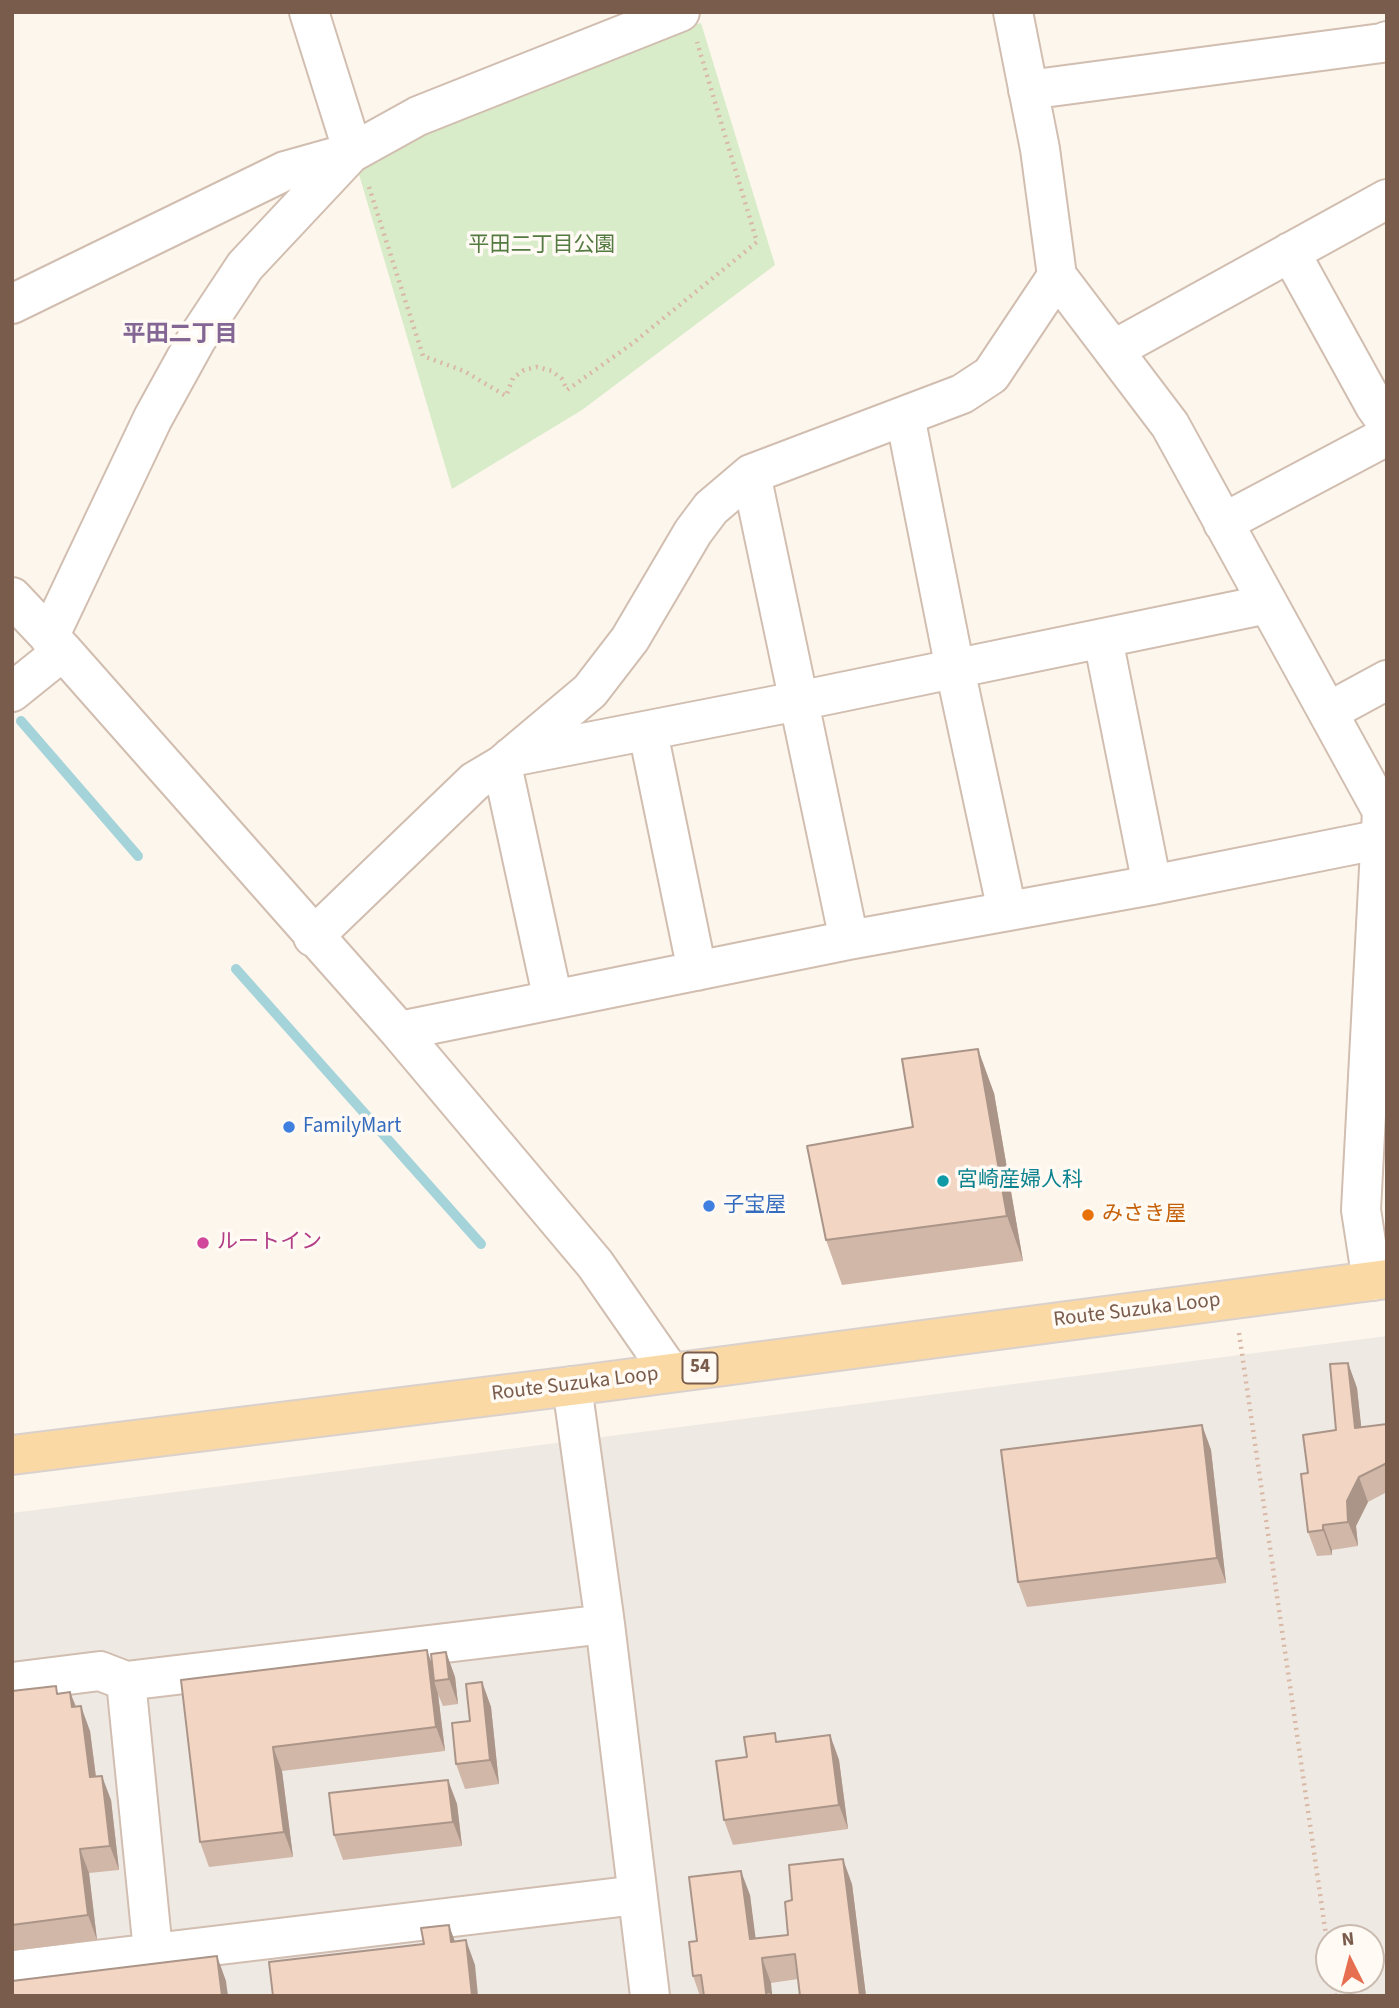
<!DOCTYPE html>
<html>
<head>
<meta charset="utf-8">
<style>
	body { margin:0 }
	#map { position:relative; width:1399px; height:2008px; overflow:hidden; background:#fdf6ec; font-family:"Source Sans 3",sans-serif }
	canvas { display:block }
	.frame { position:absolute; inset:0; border:14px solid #7a5c4d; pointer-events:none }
	.north { position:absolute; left:1315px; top:1924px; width:70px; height:70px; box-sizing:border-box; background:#fffaf3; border:2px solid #cabbb1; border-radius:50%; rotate:354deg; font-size:19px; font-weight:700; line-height:28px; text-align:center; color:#7a5c4d }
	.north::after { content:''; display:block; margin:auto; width:24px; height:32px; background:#e76f51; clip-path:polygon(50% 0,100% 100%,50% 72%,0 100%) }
</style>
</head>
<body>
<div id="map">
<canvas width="1399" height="2008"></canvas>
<div class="frame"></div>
<div class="north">N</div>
</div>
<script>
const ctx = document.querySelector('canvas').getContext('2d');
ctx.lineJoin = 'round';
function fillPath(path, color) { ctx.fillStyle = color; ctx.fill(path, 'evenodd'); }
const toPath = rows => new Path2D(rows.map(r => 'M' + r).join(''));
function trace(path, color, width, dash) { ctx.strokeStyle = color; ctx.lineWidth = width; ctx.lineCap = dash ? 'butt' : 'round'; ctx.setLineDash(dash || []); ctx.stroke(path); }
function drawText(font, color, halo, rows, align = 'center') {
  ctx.font = font + ' "Source Sans 3","Noto Sans JP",sans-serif'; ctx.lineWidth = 7; ctx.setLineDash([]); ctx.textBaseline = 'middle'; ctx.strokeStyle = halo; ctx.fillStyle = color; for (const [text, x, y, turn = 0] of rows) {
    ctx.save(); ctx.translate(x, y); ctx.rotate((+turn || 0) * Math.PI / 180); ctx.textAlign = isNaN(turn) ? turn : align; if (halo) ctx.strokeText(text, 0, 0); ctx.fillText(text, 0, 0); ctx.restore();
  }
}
fillPath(toPath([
	[1387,1336,1387,1996,12,1996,12,1513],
	[1329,1938,1371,1938,1371,1980,1329,1980]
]), '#efe9e4');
fillPath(toPath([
	[701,23,775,265,582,410,452,489,358,171,400,142,661,34]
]), '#d8ecc9');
trace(toPath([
	[21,721,138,856],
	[236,969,481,1244]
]), '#a5d3da', 10);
const minor = toPath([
	[309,12,353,152],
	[1013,12,1040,149,1057,276,1170,425,1382,811,1361,1210,1372,1281],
	[1028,90,1382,43,1387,41],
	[1290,252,1375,406,1387,423],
	[12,304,285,171,353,152,418,116,680,12],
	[1115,349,1387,199],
	[905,416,955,669,1007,911],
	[751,474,849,940],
	[1223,523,1387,436],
	[12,597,63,651,399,1031,595,1264,670,1372],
	[49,637,153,418,196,340,245,266,351,153],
	[1103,639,1152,885],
	[12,692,63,651],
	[1328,712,1387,680],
	[648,732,697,971],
	[511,757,798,701,1268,604],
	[502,765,553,1000],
	[313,937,475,781,502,765,590,691,630,639,693,532,711,508,751,474,962,394,991,375,1057,276],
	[399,1031,849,940,1152,885,1382,839],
	[572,1386,605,1624,650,1996],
	[126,1681,153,1951],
	[12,1682,100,1671,126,1681,605,1624],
	[12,1970,637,1895]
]);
const major = toPath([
	[12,1455,572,1386,1387,1279]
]);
trace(minor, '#d1beb0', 42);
trace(major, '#dad1cd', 42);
trace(toPath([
	[369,187,423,356,464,371,506,396,513,378,524,370,537,367,552,371,562,379,567,390,633,343,757,242,697,42],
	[1239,1333,1329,1956],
	[1332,1980,1335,1996]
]), '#d9b8a5', 4.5, [2, 5]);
trace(minor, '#fff', 38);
trace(major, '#fbd9a5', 38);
fillPath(toPath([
	[994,1093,1023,1261,842,1285,826,1240,913,1127],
	[1348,1363,1357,1388,1361,1427,1387,1424,1387,1492,1368,1502,1356,1526,1358,1546,1332,1550,1332,1555,1317,1556,1308,1532,1308,1473,1336,1430],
	[1202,1425,1211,1450,1226,1583,1027,1607,1018,1582],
	[446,1652,455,1677,458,1704,443,1706,438,1694,445,1751,282,1771,293,1857,209,1867,200,1842,181,1680,432,1663],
	[482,1682,491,1707,499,1784,465,1789,456,1764],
	[12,1691,59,1693,70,1692,76,1706,90,1731,96,1776,111,1800,119,1870,89,1873,97,1940,12,1951],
	[830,1735,839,1760,848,1829,733,1845,724,1820,747,1757,778,1741],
	[448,1780,457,1804,462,1846,343,1860,334,1835],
	[852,1884,866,1996,800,1996,798,1979,771,1983,772,1996,700,1996,693,1976,697,1941,750,1895,755,1939,788,1935]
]), '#d1b7a8');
fillPath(toPath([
	[978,1049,994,1093,1023,1261,1007,1216],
	[1348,1363,1357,1388,1364,1452,1355,1428],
	[1202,1425,1211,1450,1226,1583,1217,1558],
	[1359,1477,1368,1502,1356,1526,1358,1546,1348,1522,1347,1501],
	[1323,1525,1332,1550,1332,1555,1323,1530],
	[427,1650,436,1675,434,1681,438,1694,445,1751,436,1727],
	[446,1652,455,1677,458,1704,449,1679],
	[482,1682,491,1707,499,1784,490,1760],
	[70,1692,79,1716,72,1707],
	[81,1706,90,1731,99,1802,90,1777],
	[830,1735,839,1760,848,1829,839,1805],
	[273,1747,282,1771,293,1857,284,1832],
	[102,1776,111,1800,119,1870,110,1846],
	[448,1780,457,1804,462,1846,453,1822],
	[80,1849,89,1873,97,1940,88,1915],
	[843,1859,852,1884,866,1996,860,1996],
	[741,1871,750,1895,759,1964,750,1939],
	[449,1925,458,1950,451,1942],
	[466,1940,475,1965,478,1996,472,1996],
	[217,1956,226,1981,228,1996,222,1996],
	[762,1958,771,1983,772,1996,767,1996,766,1993]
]), '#aa9588');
const building = toPath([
	[978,1049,1007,1216,826,1240,807,1146,913,1127,902,1059,978,1049],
	[1348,1363,1355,1428,1387,1424,1387,1463,1359,1477,1347,1501,1348,1522,1323,1525,1323,1530,1308,1532,1301,1474,1308,1473,1303,1435,1336,1430,1330,1364,1348,1363],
	[1202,1425,1217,1558,1018,1582,1001,1450,1202,1425],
	[427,1650,436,1727,273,1747,284,1832,200,1842,181,1680,427,1650],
	[446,1652,449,1679,434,1681,431,1654,446,1652],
	[482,1682,490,1760,456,1764,452,1723,470,1721,466,1684,482,1682],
	[56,1686,57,1694,70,1692,72,1707,81,1706,90,1777,102,1776,110,1846,80,1849,88,1915,12,1925,12,1691,56,1686],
	[775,1733,776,1742,830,1735,839,1805,724,1820,716,1761,747,1757,744,1737,775,1733],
	[448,1780,453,1822,334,1835,329,1793,448,1780],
	[843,1859,860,1996,800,1996,795,1954,762,1958,766,1993,771,1992,771,1996,704,1996,701,1975,693,1976,689,1942,697,1941,689,1877,741,1871,750,1939,788,1935,785,1902,792,1900,789,1865,843,1859],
	[449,1925,451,1942,466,1940,472,1996,273,1996,269,1962,424,1944,421,1928,449,1925],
	[217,1956,222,1996,12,1996,12,1981,217,1956]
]);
fillPath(building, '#f3d5c3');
trace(building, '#aa9588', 2);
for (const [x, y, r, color] of [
	[289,1127,7,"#3f7fe0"],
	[943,1181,7,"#0f9aa8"],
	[709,1206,7,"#3f7fe0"],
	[1088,1215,7,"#e8710a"],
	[203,1243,7,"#d1479c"]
]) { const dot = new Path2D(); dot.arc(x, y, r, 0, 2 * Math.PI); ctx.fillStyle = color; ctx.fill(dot); trace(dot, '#fffaf3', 2.5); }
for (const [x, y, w] of [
	[700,1368,35]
]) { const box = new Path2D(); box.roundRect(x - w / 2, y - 15.5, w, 31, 5); ctx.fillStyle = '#fffaf3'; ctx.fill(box); trace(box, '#7a5c4d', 2); }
drawText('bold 19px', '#7a5c4d', null, [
	["54",700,1368]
]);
drawText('21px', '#537a41', '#fffaf3', [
	["平田二丁目公園",542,246]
]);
drawText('21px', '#366cbe', '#fffaf3', [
	["FamilyMart",303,1127],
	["子宝屋",723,1206]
], 'left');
drawText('21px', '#0d838f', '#fffaf3', [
	["宮崎産婦人科",957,1181]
], 'left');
drawText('21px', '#c56008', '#fffaf3', [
	["みさき屋",1102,1215]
], 'left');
drawText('21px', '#b23c85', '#fffaf3', [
	["ルートイン",217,1243]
], 'left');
drawText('21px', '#7a5c4d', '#fffaf3', [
	["Route Suzuka Loop",1137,1311,-7],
	["Route Suzuka Loop",575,1385,-7]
]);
drawText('bold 23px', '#846695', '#fffaf3', [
	["平田二丁目",180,336]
]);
</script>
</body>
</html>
